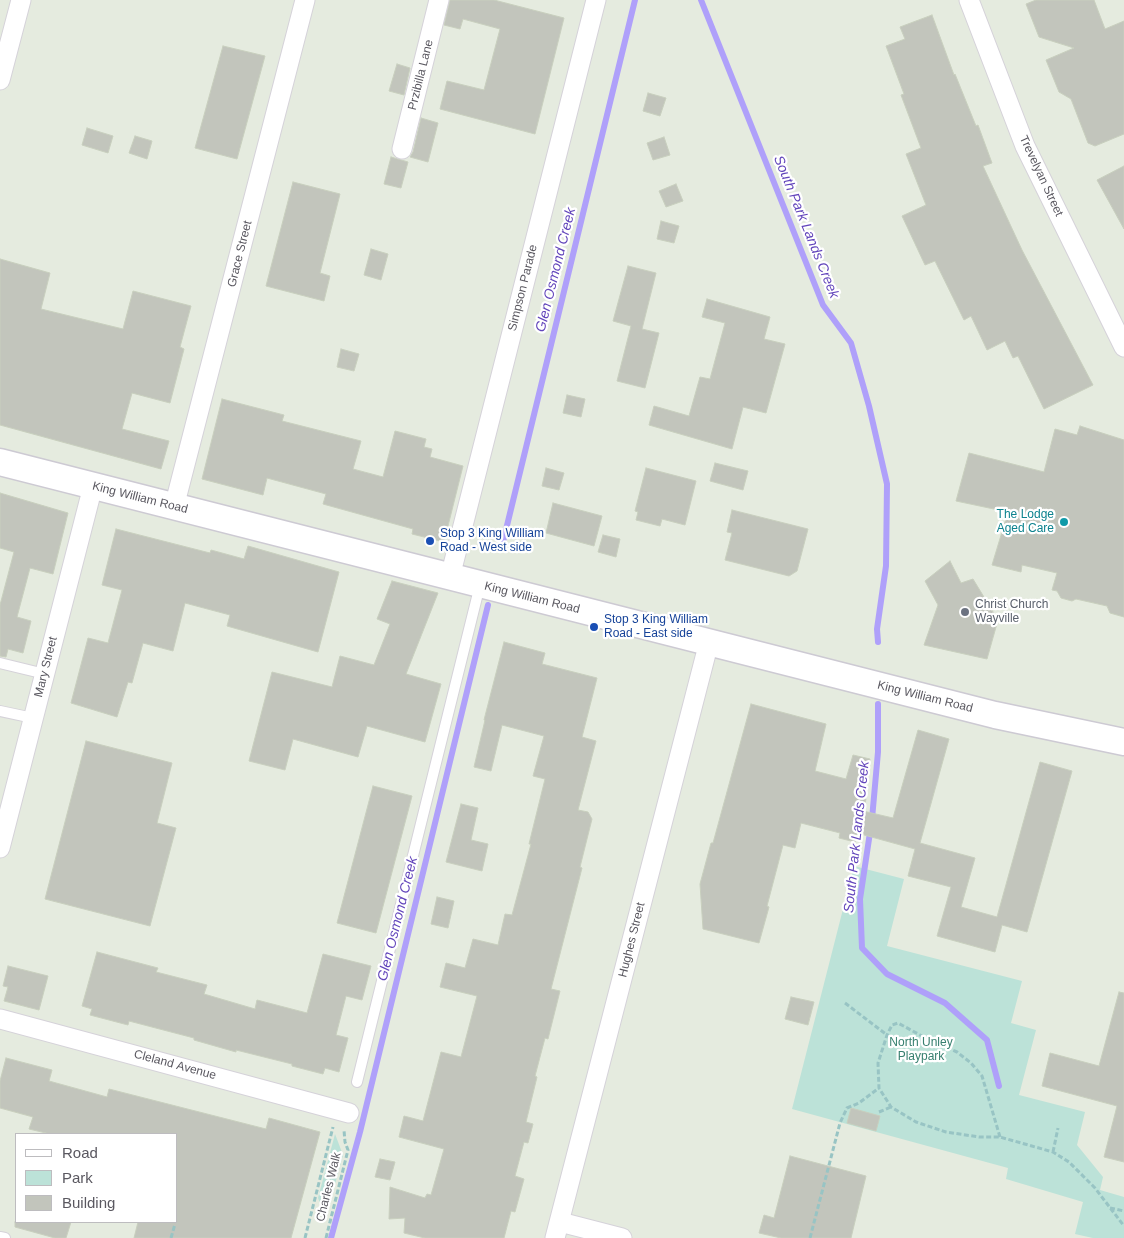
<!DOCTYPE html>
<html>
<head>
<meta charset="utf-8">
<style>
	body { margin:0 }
	#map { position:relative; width:1124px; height:1238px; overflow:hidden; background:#e5ebdf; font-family:Arial,sans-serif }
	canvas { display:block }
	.legend { position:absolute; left:15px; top:1133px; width:162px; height:90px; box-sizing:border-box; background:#fff; border:1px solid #bdbcbf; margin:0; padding:6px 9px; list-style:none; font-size:15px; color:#5a5860 }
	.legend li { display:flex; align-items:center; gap:10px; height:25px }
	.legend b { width:25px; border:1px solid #bdbcbf }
</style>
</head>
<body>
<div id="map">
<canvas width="1124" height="1238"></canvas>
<ul class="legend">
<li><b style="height:6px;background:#fff"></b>Road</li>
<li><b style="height:14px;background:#bce2d8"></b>Park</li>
<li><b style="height:14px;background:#c2c5bc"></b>Building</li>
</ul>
</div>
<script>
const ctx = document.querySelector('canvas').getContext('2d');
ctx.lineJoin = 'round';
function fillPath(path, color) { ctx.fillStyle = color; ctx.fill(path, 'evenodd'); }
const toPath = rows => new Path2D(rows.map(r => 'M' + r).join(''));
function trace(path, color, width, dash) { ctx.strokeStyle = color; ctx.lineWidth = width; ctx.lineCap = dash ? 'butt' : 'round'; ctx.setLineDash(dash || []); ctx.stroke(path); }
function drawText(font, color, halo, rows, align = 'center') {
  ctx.font = font + ' Arial,sans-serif'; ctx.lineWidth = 4.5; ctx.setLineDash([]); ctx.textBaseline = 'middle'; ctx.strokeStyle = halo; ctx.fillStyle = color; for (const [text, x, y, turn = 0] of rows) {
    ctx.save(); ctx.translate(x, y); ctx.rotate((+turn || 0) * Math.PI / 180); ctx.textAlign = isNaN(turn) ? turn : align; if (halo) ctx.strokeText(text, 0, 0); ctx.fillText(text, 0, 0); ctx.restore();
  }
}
fillPath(toPath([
	[854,866,904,879,887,946,1022,981,1011,1023,1036,1030,1019,1095,1085,1112,1077,1145,1103,1177,1100,1190,1124,1197,1124,1238,1093,1238,1075,1234,1083,1202,1006,1179,1008,1168,792,1109],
	[335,1134,343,1155,326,1217,318,1198]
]), '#bce2d8');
trace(toPath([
	[701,0,823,305,851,343,869,406,887,484,886,566,877,629,878,642],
	[502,546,635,0],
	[878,704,878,752,872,819,860,899,862,948,887,974,945,1003,987,1040,999,1086],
	[331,1238,360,1132,488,605]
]), '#afa0fa', 6);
const building = toPath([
	[450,0,494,0,564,18,535,134,440,109,447,81,484,90,500,29,463,19,460,29,444,25,450,0],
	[1036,0,1094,0,1105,29,1124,21,1124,134,1095,146,1088,143,1071,99,1059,92,1046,60,1074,48,1039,37,1026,4,1036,0],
	[932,15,954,75,955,74,976,126,978,125,992,163,983,166,1022,250,1093,385,1044,409,1018,356,1013,358,1005,341,987,350,971,316,964,320,935,261,925,265,902,216,926,205,906,154,921,148,901,95,904,94,886,46,905,39,900,27,932,15],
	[223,46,265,56,237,159,195,148,223,46],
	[397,64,410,68,404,95,389,91,397,64],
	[648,93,666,98,660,116,643,111,648,93],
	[421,118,438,123,428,162,410,157,413,152,421,118],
	[87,128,113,136,108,153,82,145,87,128],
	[135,136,152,141,147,159,129,153,135,136],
	[664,137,670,155,653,160,647,143,664,137],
	[391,157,408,162,401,188,384,184,391,157],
	[1124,166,1124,229,1097,180,1124,166],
	[293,182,340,194,320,273,330,276,324,301,266,286,293,182],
	[676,184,683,201,666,207,659,191,676,184],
	[661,221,679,226,674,243,657,239,661,221],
	[371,249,388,254,381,280,364,275,371,249],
	[0,259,50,273,41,309,123,329,133,291,191,306,180,347,184,349,170,403,132,393,122,429,169,441,161,469,0,425,0,259],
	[628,266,656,273,642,329,659,333,645,388,617,381,631,326,613,321,628,266],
	[707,299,770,317,764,339,785,344,766,413,743,407,732,449,649,425,654,406,689,416,700,377,710,379,725,323,702,317,707,299],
	[341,349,359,354,354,371,337,367,341,349],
	[567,395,585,399,581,417,563,413,567,395],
	[222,399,284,415,282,421,361,441,353,469,383,477,395,431,426,439,424,447,432,449,430,457,463,466,444,542,412,534,413,529,323,504,326,494,267,478,263,495,202,479,222,399],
	[1080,426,1124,440,1124,617,1110,613,1107,606,1076,599,1072,601,1061,598,1057,591,1052,590,1057,573,1022,565,1021,572,992,565,1008,512,956,501,969,453,1044,472,1055,429,1077,435,1080,426],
	[715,463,748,471,743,490,710,481,715,463],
	[546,468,564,473,559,490,542,486,546,468],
	[646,468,696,481,685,525,662,519,660,526,636,520,638,512,635,511,646,468],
	[0,493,68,513,53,574,30,568,17,617,31,621,23,653,8,649,6,657,0,656,0,605,14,552,0,548,0,493],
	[553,503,602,516,594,546,546,533,553,503],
	[732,510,808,529,797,571,789,576,725,560,732,533,727,532,732,510],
	[116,529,210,553,211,550,244,559,248,546,339,572,318,652,227,626,230,615,185,603,173,651,143,643,132,683,128,682,117,717,71,703,88,638,108,643,122,590,102,585,116,529],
	[603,535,620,539,616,557,598,552,603,535],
	[950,561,961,583,973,579,998,620,987,659,924,645,938,605,925,581,950,561],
	[392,581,438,593,406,674,441,684,425,742,367,726,358,757,293,739,285,770,249,761,272,672,332,687,340,656,374,665,390,624,377,619,392,581],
	[504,642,545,653,542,664,597,678,582,737,596,741,578,810,588,812,592,819,580,867,582,868,551,989,560,991,548,1039,545,1038,535,1076,537,1077,526,1122,533,1124,528,1143,524,1142,515,1176,524,1179,515,1212,511,1211,504,1238,425,1238,404,1233,405,1218,389,1219,390,1187,425,1198,427,1194,431,1195,444,1149,399,1137,404,1116,423,1121,441,1052,461,1057,477,996,440,987,446,963,465,968,473,939,498,945,505,914,512,915,531,844,529,844,545,779,533,776,544,736,502,725,491,771,474,767,485,720,484,720,504,642],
	[751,704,826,724,815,771,846,779,853,755,870,759,861,798,866,799,863,811,893,818,918,730,949,739,920,843,975,858,961,907,997,917,1040,762,1072,771,1027,932,1002,925,995,952,937,936,951,887,908,876,915,849,857,833,855,842,839,838,840,833,801,823,795,848,783,845,767,906,769,907,759,943,703,929,700,884,711,843,713,843,751,704],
	[86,741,172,763,157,823,176,828,150,926,45,899,86,741],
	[373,786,412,796,376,933,337,923,373,786],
	[461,804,478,808,471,840,488,844,482,871,446,862,461,804],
	[437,897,454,901,448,928,431,924,437,897],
	[97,952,158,968,156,972,207,985,204,994,255,1009,257,1000,307,1013,323,954,371,966,362,1000,346,996,336,1035,348,1038,339,1072,325,1068,323,1074,292,1066,292,1064,236,1050,236,1052,194,1040,194,1038,129,1021,128,1025,90,1015,92,1009,82,1006,97,952],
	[8,966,48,976,39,1010,4,1001,8,987,3,986,8,966],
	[1119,992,1124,993,1124,1162,1104,1157,1117,1106,1042,1086,1050,1053,1099,1066,1119,992],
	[791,997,814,1002,808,1025,785,1019,791,997],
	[6,1058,52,1070,49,1081,107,1097,109,1089,266,1129,269,1118,320,1132,291,1238,134,1238,138,1222,176,1222,176,1134,50,1134,29,1129,33,1117,0,1108,0,1081,6,1058],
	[851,1108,880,1116,876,1131,847,1123,851,1108],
	[790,1156,866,1176,851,1238,781,1238,759,1233,764,1215,774,1218,790,1156],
	[380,1159,395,1162,390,1180,375,1177,380,1159],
	[15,1222,71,1222,66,1238,55,1238,15,1227,15,1222]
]);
fillPath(building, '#c2c5bc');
trace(building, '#c8cfbe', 1);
const service = toPath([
	[0,663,45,674],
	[0,711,33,718],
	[357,1082,480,585],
	[0,1237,5,1238]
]);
const minor = toPath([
	[969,0,1025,146,1124,347],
	[0,80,21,0],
	[402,149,439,0],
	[174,507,305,0],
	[450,577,596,0],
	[0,848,93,486],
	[0,1019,349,1113],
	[560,1222,622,1238],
	[555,1238,709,642]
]);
const secondary = toPath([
	[0,462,995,715,1124,742]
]);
trace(service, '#d5d2d9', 12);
trace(minor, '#d5d2d9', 21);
trace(secondary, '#cdcad3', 29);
trace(toPath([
	[845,1003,887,1035],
	[879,1112,891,1107],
	[1000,1137,982,1076,971,1063,957,1052,931,1041,898,1023,892,1025,887,1035,878,1063,879,1088,891,1107,916,1122,946,1132,979,1137,1000,1137,1053,1152,1069,1162,1095,1188,1124,1226],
	[1053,1152,1058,1128],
	[1110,1208,1124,1211],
	[171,1238,175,1224],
	[305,1238,333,1127],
	[326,1238,348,1150,345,1142,344,1130],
	[810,1238,840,1123,847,1108,859,1103,879,1088]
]), '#98c4c4', 3, [5, 2.5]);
trace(service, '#fff', 10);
trace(minor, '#fff', 19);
trace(secondary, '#fff', 26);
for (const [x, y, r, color] of [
	[1064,522,5,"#0f9aa8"],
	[430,541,5,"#1a4fb4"],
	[965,612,5,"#6b7280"],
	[594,627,5,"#1a4fb4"]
]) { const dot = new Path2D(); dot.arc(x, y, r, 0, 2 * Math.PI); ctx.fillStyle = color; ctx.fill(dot); trace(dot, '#fff', 2); }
drawText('12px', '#5a5860', '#fff', [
	["Przibilla Lane",421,75,-76],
	["Trevelyan Street",1041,176,65],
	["Grace Street",240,254,-76],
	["Simpson Parade",523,288,-76],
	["King William Road",140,498,14],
	["King William Road",532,598,14],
	["Mary Street",46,667,-76],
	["King William Road",925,697,14],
	["Hughes Street",632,940,-76],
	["Cleland Avenue",175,1065,15],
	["Charles Walk",329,1187,-76]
]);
drawText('12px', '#0d838f', '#fff', [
	["The Lodge",1054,515],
	["Aged Care",1054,529]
], 'right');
drawText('12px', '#164399', '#fff', [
	["Stop 3 King William",440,534],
	["Road - West side",440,548],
	["Stop 3 King William",604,620],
	["Road - East side",604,634]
], 'left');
drawText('12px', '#5b616d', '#fff', [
	["Christ Church",975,605],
	["Wayville",975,619]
], 'left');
drawText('12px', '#388070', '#fff', [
	["North Unley",921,1043],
	["Playpark",921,1057]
]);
drawText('italic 14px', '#6245bb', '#fff', [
	["South Park Lands Creek",806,227,68],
	["Glen Osmond Creek",556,270,-76],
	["South Park Lands Creek",857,837,-84],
	["Glen Osmond Creek",398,919,-76]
]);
</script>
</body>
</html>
